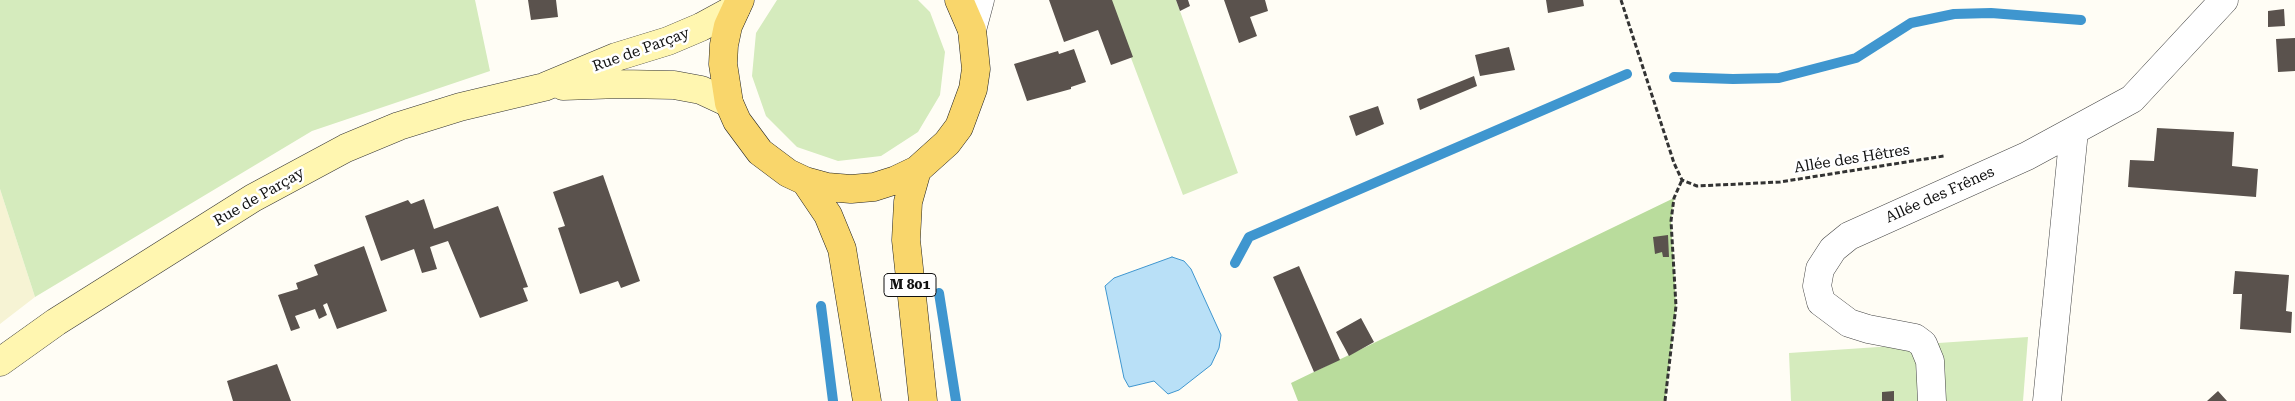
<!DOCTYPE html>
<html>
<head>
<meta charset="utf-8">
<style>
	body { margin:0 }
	canvas { display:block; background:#fffdf5 }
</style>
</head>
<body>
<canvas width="2295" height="401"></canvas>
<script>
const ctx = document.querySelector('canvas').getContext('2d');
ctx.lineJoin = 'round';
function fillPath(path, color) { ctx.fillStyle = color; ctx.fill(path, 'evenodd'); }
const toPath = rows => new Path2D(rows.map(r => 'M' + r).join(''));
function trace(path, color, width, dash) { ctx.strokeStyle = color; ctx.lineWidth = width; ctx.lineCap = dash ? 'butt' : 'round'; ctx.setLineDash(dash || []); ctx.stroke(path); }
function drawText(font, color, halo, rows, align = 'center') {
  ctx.font = font + ' "Roboto Serif",serif'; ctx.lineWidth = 5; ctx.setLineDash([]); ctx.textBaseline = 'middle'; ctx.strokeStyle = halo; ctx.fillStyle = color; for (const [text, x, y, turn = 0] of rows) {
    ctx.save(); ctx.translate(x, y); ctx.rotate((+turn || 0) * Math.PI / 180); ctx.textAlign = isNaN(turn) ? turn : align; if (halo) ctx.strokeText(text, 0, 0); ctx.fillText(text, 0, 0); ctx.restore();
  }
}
fillPath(toPath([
	[0,189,35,297,0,324]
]), '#f6f3d4');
fillPath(toPath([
	[0,0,475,0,490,71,312,131,35,297,0,189],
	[777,0,918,0,930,12,945,52,940,95,918,132,881,156,838,161,797,147,766,116,752,76,756,33],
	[1109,0,1176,0,1238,173,1183,195],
	[2028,337,2023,401,1791,401,1789,353]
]), '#d5ebbd');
fillPath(toPath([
	[1674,198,1671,221,1676,306,1665,401,1298,401,1291,383]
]), '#b9dc9c');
const water = toPath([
	[1172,257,1184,261,1191,269,1221,335,1219,348,1211,365,1179,390,1168,394,1154,381,1129,387,1124,378,1105,286,1114,278,1172,257]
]);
fillPath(water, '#b9e0f7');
trace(water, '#3f96cf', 1);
trace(toPath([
	[1674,77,1733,79,1779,78,1856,58,1911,23,1954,14,1991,13,2081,20],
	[1235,263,1249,237,1627,74],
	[939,293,956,401],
	[821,306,833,401]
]), '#3f96cf', 10);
fillPath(toPath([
	[528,0,556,0,558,17,531,20],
	[1049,0,1112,0,1133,57,1111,65,1098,30,1064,42],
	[1176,0,1188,0,1190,6,1180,11],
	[1224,0,1265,0,1268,11,1250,17,1257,36,1239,43],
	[1546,0,1583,0,1584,6,1548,13],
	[2284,9,2285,26,2268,27,2268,11],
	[2295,38,2295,71,2278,72,2276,39],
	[1509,47,1515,70,1480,76,1475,55],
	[1074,49,1086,82,1071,87,1071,89,1027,101,1014,64,1058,51,1059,54],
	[1474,76,1477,86,1420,110,1417,99],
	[1378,106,1384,124,1356,136,1349,116],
	[2157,128,2234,132,2232,166,2258,169,2256,197,2128,187,2130,160,2154,161],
	[603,175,640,281,621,288,618,281,580,294,558,228,565,226,553,192],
	[424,199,434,229,498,206,528,287,523,288,528,301,480,318,448,241,430,247,437,269,422,273,414,249,381,261,365,216,408,200,411,204],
	[1668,235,1669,257,1663,257,1662,252,1655,254,1653,237],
	[364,246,387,311,337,329,327,303,323,305,327,315,319,319,315,309,295,316,300,328,291,331,278,295,298,289,296,283,318,275,314,265],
	[1299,266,1340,360,1314,372,1273,277],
	[2235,271,2289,275,2286,311,2292,312,2291,333,2240,329,2242,294,2233,294],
	[1361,318,1374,342,1349,356,1336,332],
	[277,364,291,401,233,401,227,381],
	[1894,391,1894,401,1882,401,1882,392],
	[2218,391,2227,401,2207,401]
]), '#5a524d');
const street = toPath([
	[972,30,980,0],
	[1932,401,1930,361,1923,344,1915,338,1868,329,1849,323,1821,302,1817,286,1820,269,1833,249,1849,236,2027,156,2132,99,2224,0],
	[2047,401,2074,131]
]);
const secondary = toPath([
	[563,86,620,84,674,85,701,90,729,103],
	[0,362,56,322,253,198,346,148,399,126,460,107,544,87,616,57,668,41,701,27,736,8]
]);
const primary = toPath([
	[740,0,728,26,724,45,723,64,729,103,737,121,760,152,788,173,805,181,827,187,851,189,874,187,896,180,917,170,947,143,959,127,973,89,976,69,972,30,959,0],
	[917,170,908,202,906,240,923,401],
	[805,181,828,215,842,249,867,401]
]);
trace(street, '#444', 29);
trace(secondary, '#333', 29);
trace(primary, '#222', 29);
trace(toPath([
	[1621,0,1674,163,1682,180,1697,186,1780,182,1944,156],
	[1665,401,1676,306,1671,221,1674,198,1682,180]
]), '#333', 3, [5, 2.5]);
trace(street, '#fff', 28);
trace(secondary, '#fff6b0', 28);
trace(primary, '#f9d66b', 28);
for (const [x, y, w] of [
	[910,285,52]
]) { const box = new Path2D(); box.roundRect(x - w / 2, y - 11.5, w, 23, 4); ctx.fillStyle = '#fff'; ctx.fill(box); trace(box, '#111', 1); }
drawText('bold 14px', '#111', null, [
	["M 801",910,285]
]);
drawText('15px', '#111', '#fff', [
	["Rue de Parçay",641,50,-20],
	["Allée des Hêtres",1852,159,-9],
	["Allée des Frênes",1940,195,-24],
	["Rue de Parçay",259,197,-30]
]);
</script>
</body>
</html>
